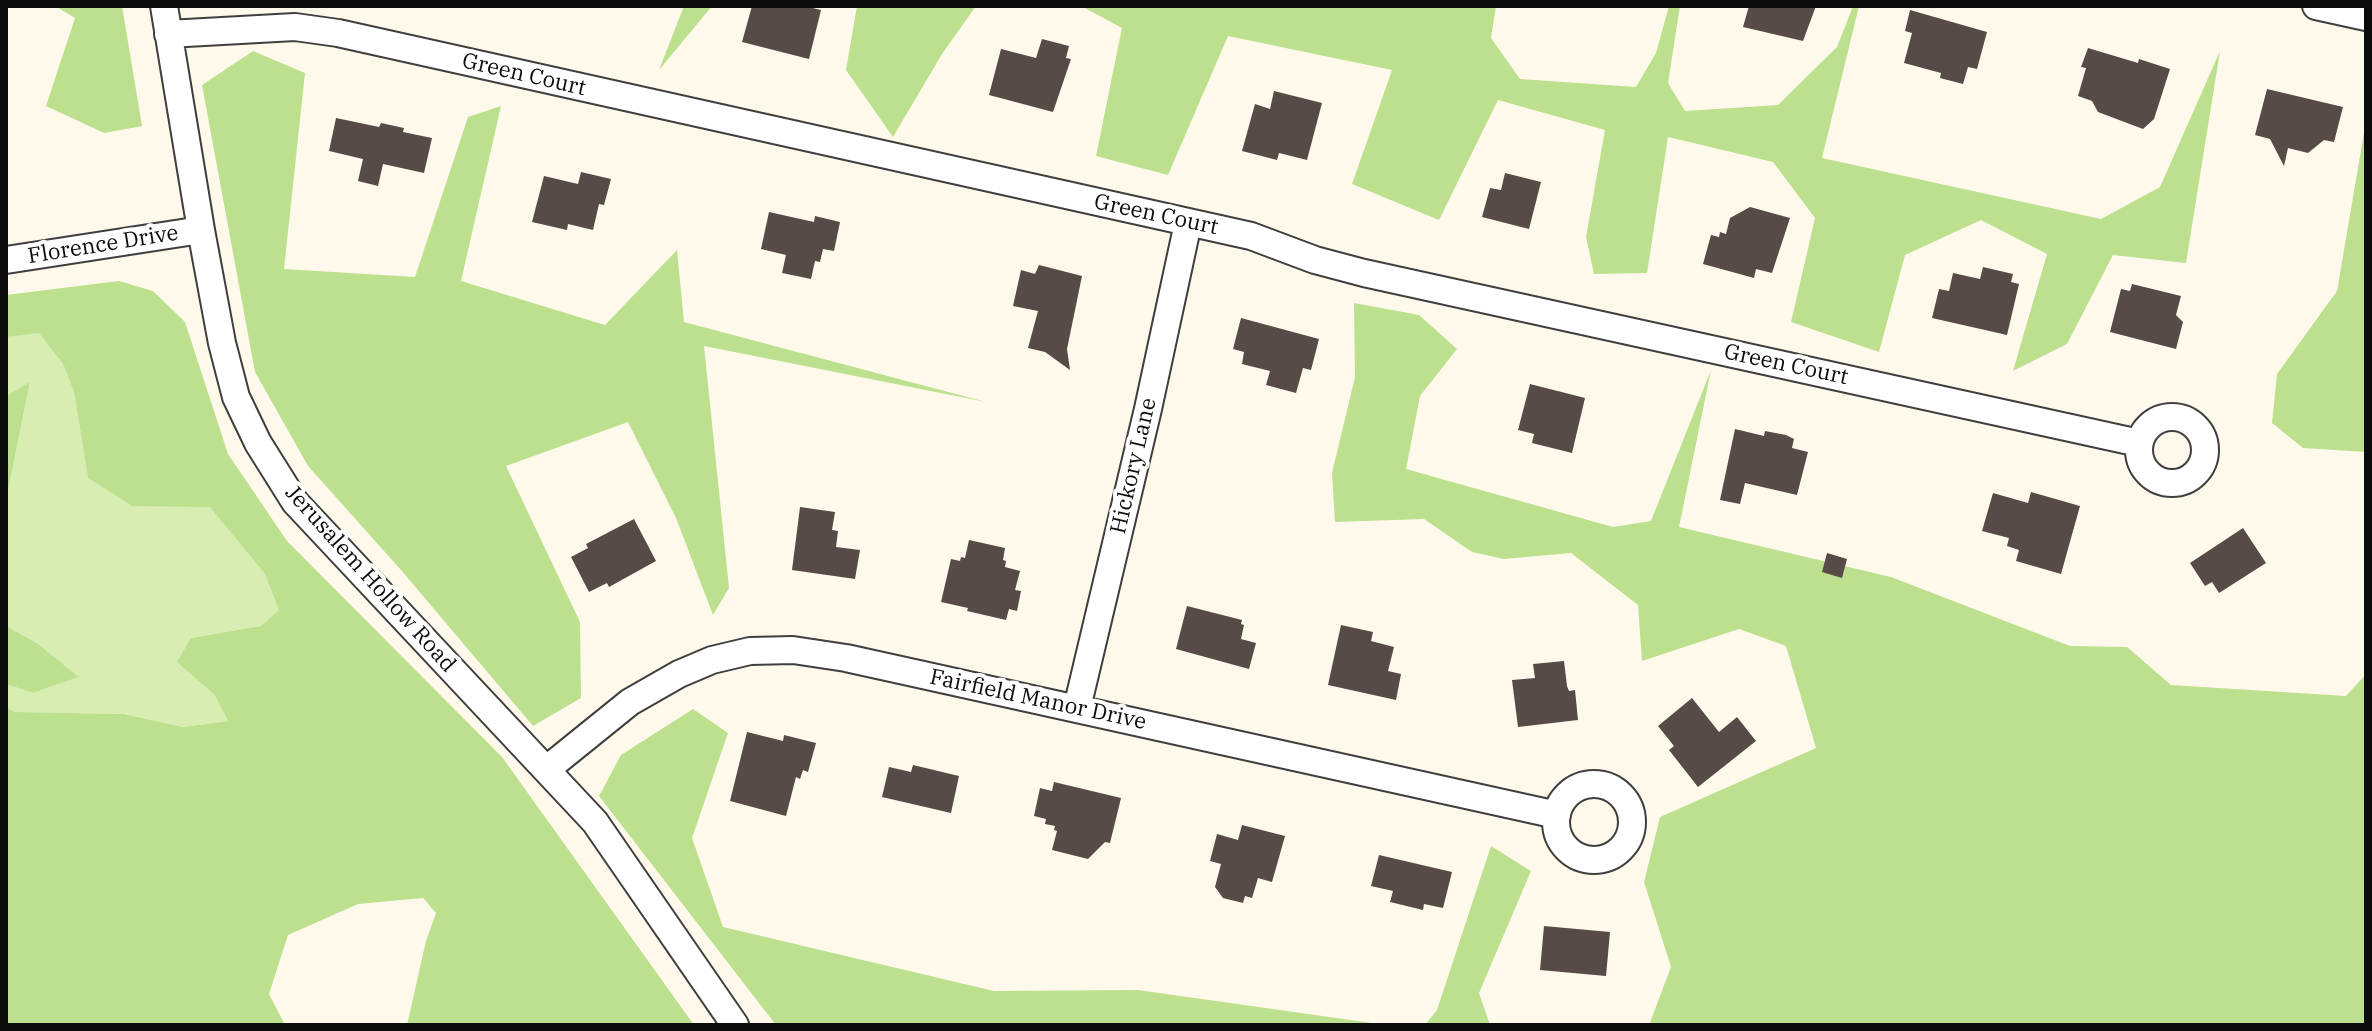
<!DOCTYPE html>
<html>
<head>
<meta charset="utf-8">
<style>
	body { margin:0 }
	#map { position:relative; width:2372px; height:1031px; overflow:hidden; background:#fff9eb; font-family:"IBM Plex Serif",serif }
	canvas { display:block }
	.frame { position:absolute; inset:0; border:8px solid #0c0c0c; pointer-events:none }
</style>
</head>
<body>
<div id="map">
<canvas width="2372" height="1031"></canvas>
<div class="frame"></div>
</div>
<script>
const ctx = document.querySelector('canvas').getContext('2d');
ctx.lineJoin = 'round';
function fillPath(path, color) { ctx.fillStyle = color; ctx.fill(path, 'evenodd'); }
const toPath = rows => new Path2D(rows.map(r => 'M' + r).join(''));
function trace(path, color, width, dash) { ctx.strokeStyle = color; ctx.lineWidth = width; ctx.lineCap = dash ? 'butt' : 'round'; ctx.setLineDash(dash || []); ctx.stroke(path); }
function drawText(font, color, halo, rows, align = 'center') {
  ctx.font = font + ' "IBM Plex Serif",serif'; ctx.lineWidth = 8; ctx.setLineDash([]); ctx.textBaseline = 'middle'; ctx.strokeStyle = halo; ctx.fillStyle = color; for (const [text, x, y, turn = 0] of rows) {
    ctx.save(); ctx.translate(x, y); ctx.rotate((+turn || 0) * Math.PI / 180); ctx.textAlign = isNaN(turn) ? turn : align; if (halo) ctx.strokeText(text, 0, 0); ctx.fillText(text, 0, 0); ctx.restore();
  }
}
fillPath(toPath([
	[39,332,63,364,74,392,88,478,132,506,210,506,265,574,280,610,261,626,191,638,214,694,228,721,183,727,124,714,14,712,6,708,6,684,33,693,79,677,37,643,6,626,6,502,30,383,6,396,6,337]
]), '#d7edb1');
fillPath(toPath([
	[55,6,122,6,142,126,104,133,46,106,75,18],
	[684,6,712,6,659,70],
	[857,6,976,6,942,54,893,137,846,70],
	[1081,6,1496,6,1491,38,1520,79,1636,87,1656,53,1669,6,1680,6,1668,83,1685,111,1778,105,1837,47,1853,6,1859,6,1822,158,2101,219,2160,187,2220,51,2186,263,2113,255,2067,344,2013,371,2047,254,1981,220,1905,255,1879,352,1791,322,1815,218,1773,162,1668,137,1647,273,1594,274,1586,237,1605,130,1498,100,1439,220,1352,184,1392,70,1228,36,1168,175,1096,156,1122,28],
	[253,51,305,73,284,269,415,277,468,117,501,106,461,281,605,325,677,250,684,322,986,402,704,346,729,588,713,615,676,518,628,422,506,466,580,622,581,698,533,726,401,570,308,466,255,372,202,85],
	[2366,121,2366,452,2303,448,2272,423,2277,374,2337,291],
	[119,281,153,291,185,322,228,454,287,541,502,757,694,1025,407,1025,426,941,436,913,423,898,358,904,288,935,269,994,285,1025,6,1025,6,915,8,899,6,889,6,708,15,712,124,714,183,727,228,721,214,694,177,662,191,638,261,626,279,610,265,574,210,507,132,506,88,478,74,392,63,364,39,333,6,337,6,295],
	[1354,303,1419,315,1457,349,1420,396,1406,469,1613,527,1651,521,1711,370,1679,527,1891,577,2070,646,2127,647,2171,685,2346,696,2366,674,2366,1025,1649,1025,1671,967,1644,882,1660,817,1816,748,1786,646,1739,629,1642,661,1638,605,1571,553,1504,559,1472,552,1424,519,1335,522,1332,473,1355,377],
	[30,382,6,501,6,502,6,396],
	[6,626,37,643,79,677,33,693,6,684],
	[693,709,728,733,692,838,723,927,994,991,1138,990,1386,1025,776,1025,599,796,621,755],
	[1491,846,1531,871,1479,993,1490,1025,1425,1025,1437,1010]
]), '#bce08e');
fillPath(toPath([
	[752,6,804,6,821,10,809,59,742,42],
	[1749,6,1816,6,1803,41,1743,27],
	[1910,10,1987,32,1977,69,1968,67,1963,84,1940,78,1941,73,1904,63,1912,33,1905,31],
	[1042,39,1069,46,1066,58,1071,59,1053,112,989,95,1001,49,1036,58],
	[2088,48,2138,63,2139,59,2170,69,2154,119,2143,129,2098,112,2092,101,2078,96,2086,68,2081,67],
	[2267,89,2343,107,2334,142,2324,140,2308,153,2288,148,2284,166,2270,139,2255,135],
	[1274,91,1322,103,1307,160,1279,153,1277,160,1242,151,1255,104,1270,109],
	[336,118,379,127,381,123,404,128,403,132,432,138,424,173,383,164,378,186,358,181,363,159,329,151],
	[581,172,611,179,604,205,599,204,593,230,568,224,567,230,532,222,544,176,578,184],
	[1505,173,1541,182,1529,229,1482,217,1490,188,1501,190],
	[1750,207,1790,218,1772,273,1756,269,1754,278,1703,264,1711,235,1719,237,1720,232,1726,234,1730,218],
	[769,212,814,222,815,216,840,222,834,251,823,249,820,262,815,261,811,279,782,273,786,255,761,249],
	[1039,265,1082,276,1067,349,1070,370,1045,352,1028,348,1038,311,1013,306,1021,270,1035,274],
	[1983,267,2013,274,2011,282,2019,284,2007,335,1932,318,1939,289,1949,291,1953,273,1980,279],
	[2132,284,2181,296,2176,315,2183,322,2176,349,2110,332,2121,289,2130,291],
	[1241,318,1319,339,1311,370,1303,368,1296,393,1266,385,1270,371,1242,364,1244,352,1233,349],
	[1530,384,1585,398,1572,453,1532,443,1534,434,1518,430],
	[1735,429,1764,436,1765,431,1786,435,1794,439,1792,448,1808,452,1797,495,1745,483,1740,504,1720,500],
	[2031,492,2080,506,2061,574,2016,561,2019,550,2007,546,2009,538,1982,531,1993,493,2028,503],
	[800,507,835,512,832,530,838,531,836,547,860,550,855,579,792,570],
	[634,519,656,561,609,587,607,583,589,592,571,557,588,548,586,544],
	[2243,528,2266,563,2219,593,2212,582,2205,586,2190,563],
	[969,540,1005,548,1003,560,1006,561,1005,567,1020,571,1015,590,1021,591,1017,611,1009,609,1006,620,967,611,968,608,941,602,951,559,960,561,961,557,965,558],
	[1827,553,1847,559,1842,578,1822,572],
	[1187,606,1242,620,1241,624,1244,625,1241,639,1256,643,1249,669,1176,649],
	[1341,625,1373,632,1371,641,1394,647,1388,671,1401,674,1396,700,1328,685],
	[1564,661,1567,686,1569,691,1575,690,1578,720,1518,727,1512,680,1535,678,1533,664],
	[1692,698,1719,732,1737,717,1756,741,1698,787,1669,750,1674,746,1658,726],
	[747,732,783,741,784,735,816,743,808,772,803,770,800,779,796,777,786,816,730,801],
	[913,765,959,776,951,813,882,797,889,767,911,772],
	[1054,782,1121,798,1110,843,1105,842,1088,859,1052,850,1057,831,1054,830,1055,826,1045,824,1046,819,1034,816,1040,788,1052,791],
	[1242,825,1285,836,1272,882,1258,878,1252,898,1245,896,1243,903,1223,898,1215,887,1221,864,1210,861,1217,834,1238,840],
	[1379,855,1452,872,1443,908,1424,904,1423,910,1390,902,1393,891,1371,886],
	[1544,926,1610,932,1606,976,1540,970]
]), '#564b47');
const street = toPath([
	[164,6,201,230,222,343,236,397,258,443,295,502,595,822,735,1025],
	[2316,6,2366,17],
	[168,34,295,27,338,33,1251,236,1315,260,1364,273,2139,443],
	[6,260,201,230],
	'2139 450a33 33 0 1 1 66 0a33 33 0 1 1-66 0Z',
	[1077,708,1148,409,1188,223],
	[547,769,630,702,679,674,712,660,750,651,793,650,846,658,1557,815],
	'1556 822a38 38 0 1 1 76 0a38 38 0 1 1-76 0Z'
]);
trace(street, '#3f3f3f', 30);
trace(street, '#fff', 26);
drawText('22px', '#0c0c0c', '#fff', [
	["Green Court",524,75,13],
	["Green Court",1156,215,12],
	["Florence Drive",103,245,-9],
	["Green Court",1786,365,12],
	["Hickory Lane",1134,466,-77],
	["Jerusalem Hollow Road",370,579,48],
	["Fairfield Manor Drive",1038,700,12]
]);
</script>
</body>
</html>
